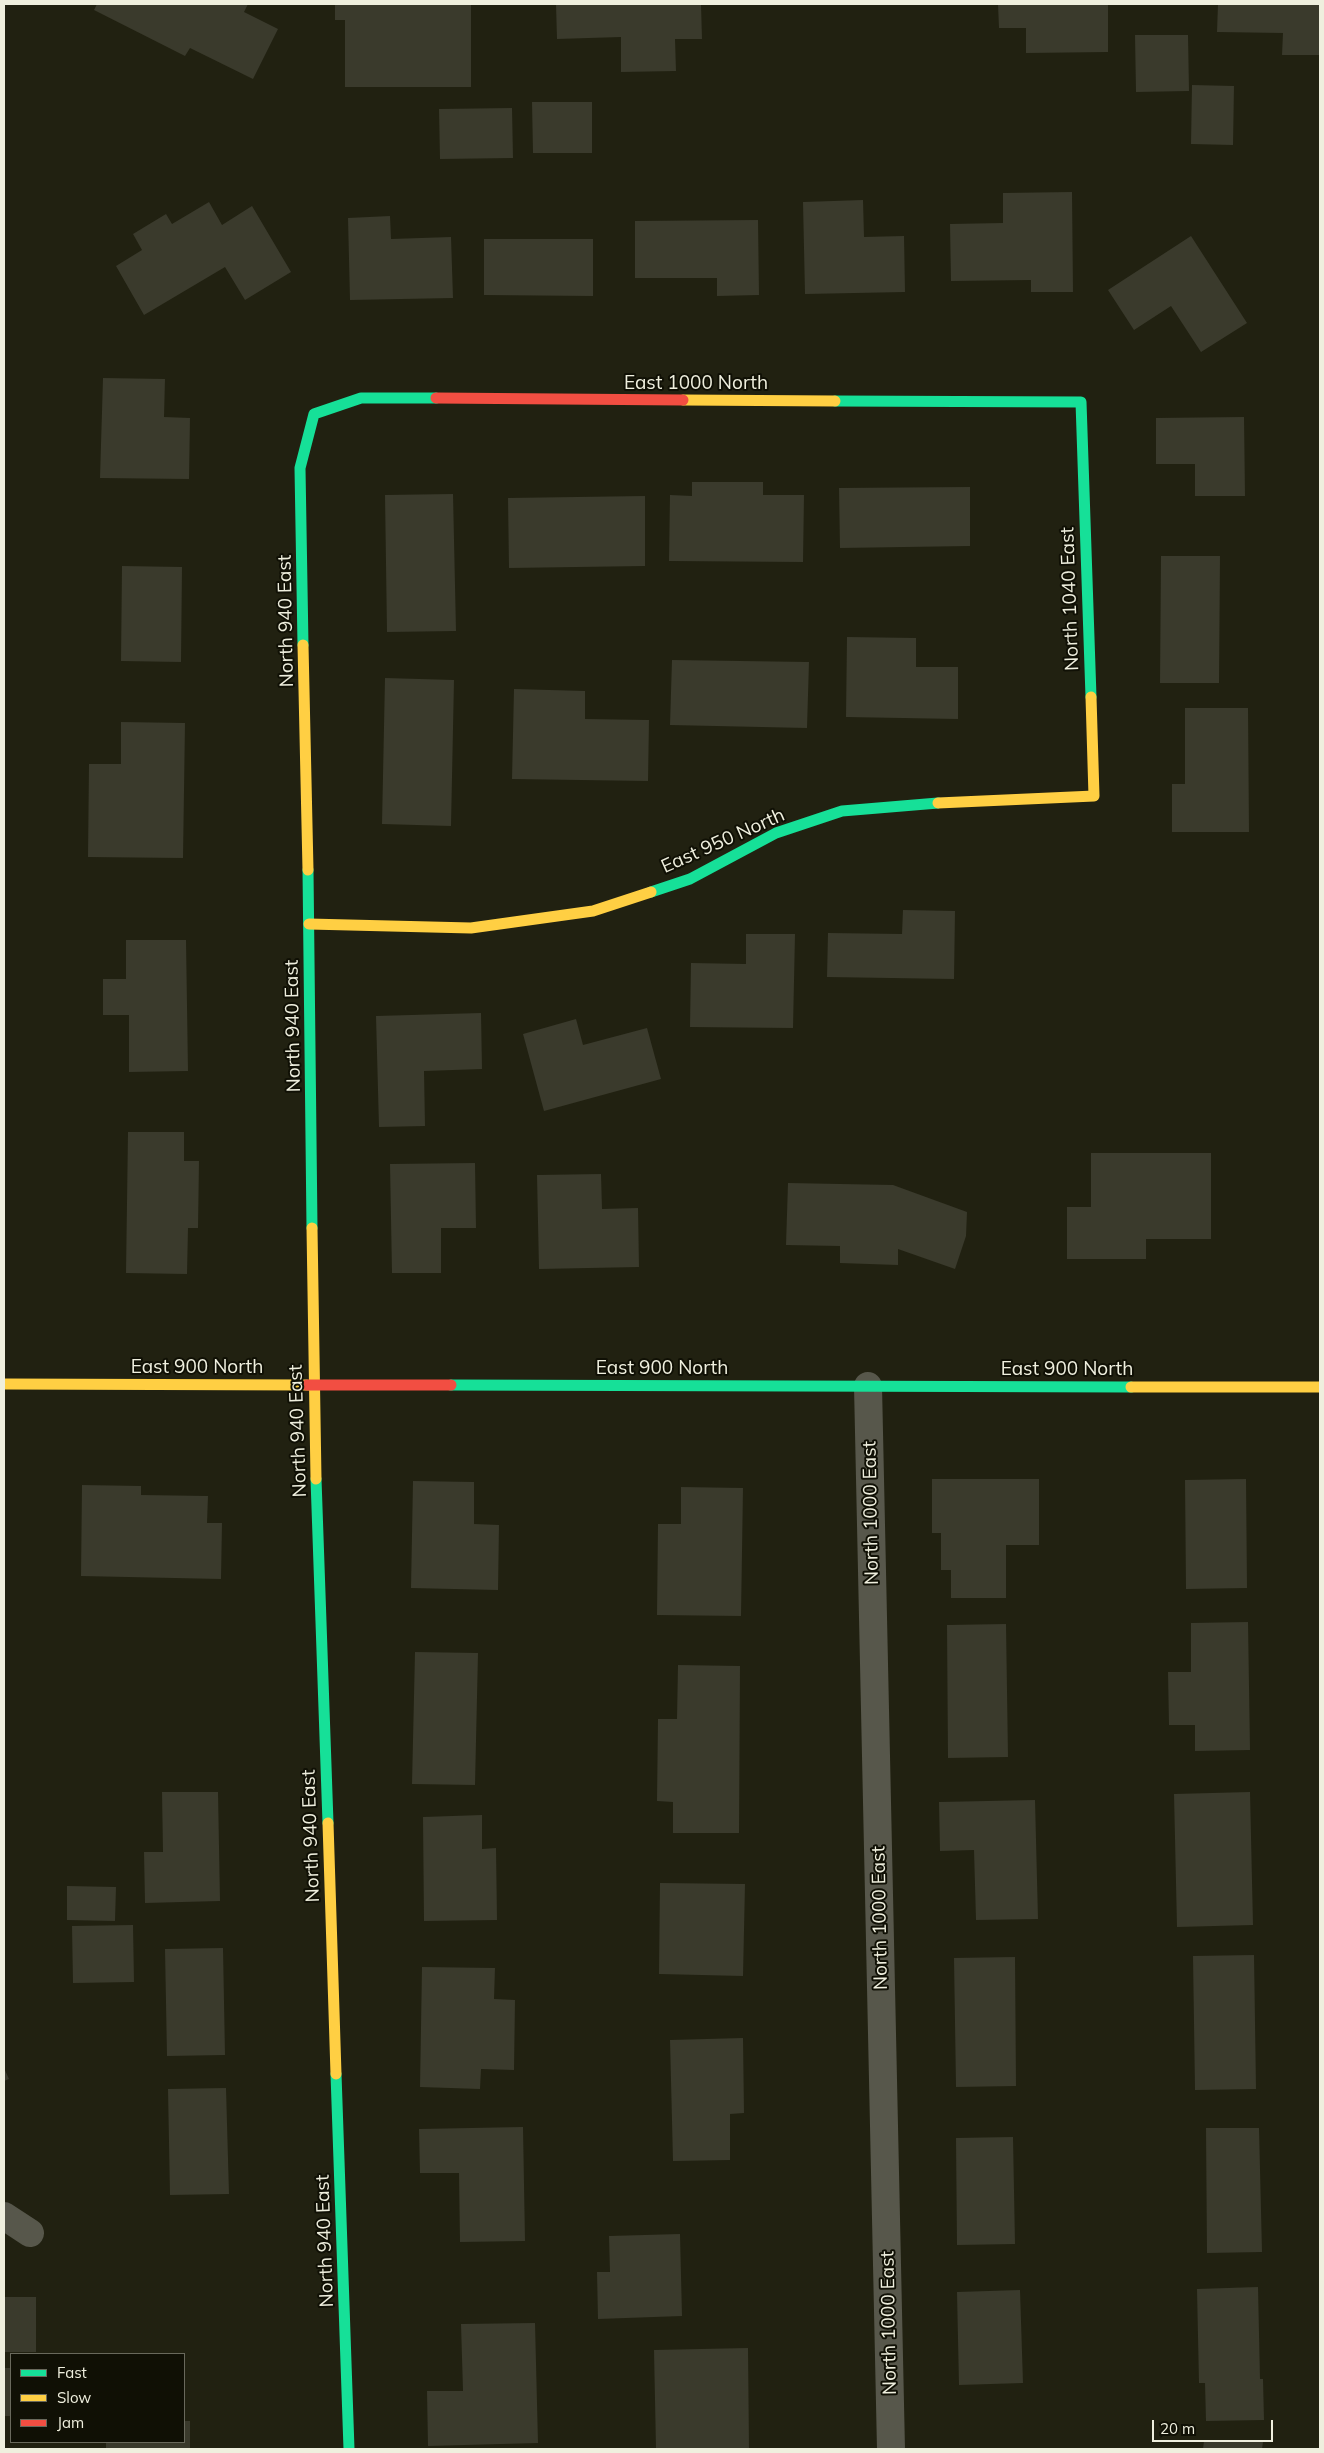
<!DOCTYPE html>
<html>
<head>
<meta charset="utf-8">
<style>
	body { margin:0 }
	#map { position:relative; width:1324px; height:2453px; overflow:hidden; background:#212111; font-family:Mulish,sans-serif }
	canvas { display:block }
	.frame { position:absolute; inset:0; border:5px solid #efefde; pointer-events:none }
	.legend { position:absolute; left:10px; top:2353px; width:175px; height:90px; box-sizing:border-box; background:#101005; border:1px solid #69695c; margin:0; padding:6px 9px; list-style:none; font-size:15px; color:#efefde }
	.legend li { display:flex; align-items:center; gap:10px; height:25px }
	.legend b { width:25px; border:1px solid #69695c }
	.scale { position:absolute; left:1152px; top:2420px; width:121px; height:22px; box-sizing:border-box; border:2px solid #efefde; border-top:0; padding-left:6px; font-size:15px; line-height:18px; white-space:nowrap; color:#efefde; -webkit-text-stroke:4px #101005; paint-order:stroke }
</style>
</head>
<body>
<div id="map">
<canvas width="1324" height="2453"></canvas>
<div class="frame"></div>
<ul class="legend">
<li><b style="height:6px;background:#16e098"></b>Fast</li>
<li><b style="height:6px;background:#ffcf43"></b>Slow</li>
<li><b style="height:6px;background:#f24e42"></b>Jam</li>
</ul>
<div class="scale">20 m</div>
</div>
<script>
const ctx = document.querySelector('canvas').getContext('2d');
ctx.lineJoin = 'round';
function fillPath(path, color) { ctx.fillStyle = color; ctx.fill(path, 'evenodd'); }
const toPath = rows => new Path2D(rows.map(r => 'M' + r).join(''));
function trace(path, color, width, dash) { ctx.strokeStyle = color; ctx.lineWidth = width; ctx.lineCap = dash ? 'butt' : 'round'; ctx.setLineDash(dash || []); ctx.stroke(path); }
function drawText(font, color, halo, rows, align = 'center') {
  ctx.font = font + ' Mulish,sans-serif'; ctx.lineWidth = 4; ctx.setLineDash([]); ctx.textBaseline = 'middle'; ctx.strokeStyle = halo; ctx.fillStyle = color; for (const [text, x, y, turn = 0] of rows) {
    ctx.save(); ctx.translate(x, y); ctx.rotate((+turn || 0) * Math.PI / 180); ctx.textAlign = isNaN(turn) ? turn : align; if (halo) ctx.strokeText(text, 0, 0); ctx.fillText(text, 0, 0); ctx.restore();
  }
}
fillPath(toPath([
	[97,4,248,4,244,12,278,29,253,79,190,48,185,56,94,10],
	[335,4,471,4,471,87,345,87,345,20,335,20],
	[556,4,701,4,702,39,675,39,676,71,621,72,621,37,557,39],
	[998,4,1108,4,1108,52,1026,53,1026,28,999,28],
	[1218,4,1320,4,1320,55,1282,55,1283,33,1217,32],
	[1135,35,1188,35,1189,91,1136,92],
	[1192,85,1234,86,1233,145,1191,144],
	[532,102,592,102,592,153,533,153],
	[512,108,513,158,440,159,439,109],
	[1072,192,1073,292,1031,292,1031,280,951,281,950,224,1003,223,1003,193],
	[863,200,864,237,904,236,905,292,805,294,803,202],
	[209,202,222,225,252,206,291,272,245,300,225,267,144,315,116,266,142,250,133,234,166,214,172,224],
	[390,216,391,239,451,237,453,298,350,300,348,218],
	[758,220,759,295,717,296,717,278,635,278,635,221],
	[1191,236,1247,323,1201,352,1171,306,1134,330,1108,290],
	[484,239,593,239,593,296,484,295],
	[103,378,165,379,164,417,190,418,189,479,100,478],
	[1244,417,1245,496,1195,496,1195,464,1156,464,1156,418],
	[692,482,763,482,763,495,804,495,803,562,669,561,670,495,692,496],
	[970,487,970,546,840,548,839,488],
	[453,494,456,631,387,632,385,495],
	[645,496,645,566,509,568,508,498],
	[1161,556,1220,556,1219,683,1160,683],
	[122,566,182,567,181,662,121,661],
	[847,637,916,638,916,667,958,667,958,719,846,717],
	[672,660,809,662,807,728,670,725],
	[385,678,454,680,451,826,382,824],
	[514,689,585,691,585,719,649,720,648,781,512,779],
	[1185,708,1248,708,1249,832,1172,832,1172,784,1185,784],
	[121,722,185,723,183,858,88,857,89,764,121,764],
	[903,910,955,911,954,979,827,977,828,933,902,934],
	[746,934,795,934,793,1028,690,1027,691,963,746,964],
	[126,940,186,940,188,1071,129,1072,129,1015,103,1015,103,979,126,979],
	[481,1013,482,1069,424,1071,425,1126,379,1127,376,1016],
	[576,1019,583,1045,647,1028,661,1079,544,1111,523,1034],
	[128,1132,184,1132,184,1161,199,1161,198,1228,188,1228,187,1274,126,1273],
	[1091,1153,1211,1153,1211,1239,1146,1239,1146,1259,1067,1259,1067,1207,1091,1207],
	[475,1163,476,1228,441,1228,441,1273,392,1273,390,1164],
	[601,1174,602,1209,638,1208,639,1267,539,1269,537,1175],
	[788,1183,893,1185,967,1212,966,1236,955,1269,898,1249,898,1265,840,1263,840,1246,786,1245],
	[932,1479,1039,1479,1039,1545,1006,1545,1006,1598,951,1598,951,1570,941,1570,941,1533,932,1533],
	[1246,1479,1247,1588,1186,1589,1185,1480],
	[413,1481,474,1482,474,1524,499,1525,498,1590,411,1588],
	[82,1485,141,1486,141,1495,208,1496,207,1523,222,1523,221,1579,81,1576],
	[681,1487,743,1488,741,1616,657,1615,658,1524,681,1524],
	[1248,1622,1250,1750,1195,1751,1195,1725,1169,1725,1168,1672,1191,1672,1191,1623],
	[1006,1624,1008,1757,948,1758,947,1625],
	[415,1652,478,1653,475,1785,412,1784],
	[678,1665,740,1666,739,1833,673,1833,673,1802,657,1801,658,1719,677,1719],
	[162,1792,218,1792,220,1901,145,1903,144,1852,163,1852],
	[1250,1792,1253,1925,1177,1927,1174,1794],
	[1035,1800,1038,1919,976,1920,974,1850,940,1851,939,1802],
	[482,1815,482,1849,496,1848,497,1920,424,1921,423,1817],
	[660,1883,745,1884,743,1976,659,1974],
	[67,1886,116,1887,115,1921,67,1920],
	[133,1925,134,1982,73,1983,72,1926],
	[223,1948,225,2055,167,2056,165,1949],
	[1254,1955,1256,2089,1195,2090,1193,1956],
	[1015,1957,1016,2086,956,2087,954,1958],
	[422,1967,495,1968,494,1999,515,2000,514,2070,481,2069,480,2089,420,2087],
	[743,2038,744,2113,730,2114,730,2160,673,2161,670,2040],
	[4,2068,9,2079,4,2081],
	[226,2088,229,2194,170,2195,168,2089],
	[523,2127,525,2241,460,2242,459,2173,420,2173,419,2129],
	[1206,2128,1259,2128,1262,2252,1207,2253],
	[1013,2137,1015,2244,957,2245,956,2138],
	[680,2234,682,2316,598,2319,597,2272,610,2272,609,2236],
	[1258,2287,1260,2379,1263,2379,1264,2420,1206,2421,1205,2383,1199,2383,1197,2289],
	[1020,2290,1023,2383,959,2385,957,2292],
	[4,2297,36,2297,36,2352,4,2352],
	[535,2323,538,2443,428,2446,427,2391,463,2391,461,2324],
	[748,2348,749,2449,656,2449,654,2350],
	[4,2368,11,2368,11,2416,4,2416],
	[184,2421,190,2421,190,2449,106,2449,106,2442,184,2442],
	[1204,2441,1263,2442,1262,2449,1203,2449]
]), '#3a3a2c');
trace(toPath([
	[868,1386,891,2449],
	[4,2216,30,2233]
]), '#57574b', 28);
trace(toPath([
	[835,401,1081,402,1091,697],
	[303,645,300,468,314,414,361,398,436,398],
	[308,870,312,1228],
	[651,892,690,879,776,833,842,811,938,803],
	[451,1385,1131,1387],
	[316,1479,328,1823],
	[336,2074,349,2449]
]), '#16e098', 11);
trace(toPath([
	[683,400,835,401],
	[303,645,308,870],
	[938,803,1094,796,1091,697],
	[309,924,471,928,593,911,651,892],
	[312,1228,316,1479],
	[4,1384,307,1385],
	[1131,1387,1320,1387],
	[328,1823,336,2074]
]), '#ffcf43', 11);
trace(toPath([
	[436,398,683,400],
	[307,1385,451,1385]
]), '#f24e42', 11);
drawText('19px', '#efefde', '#101005', [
	["East 1000 North",696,383],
	["North 1040 East",1070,599,-92],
	["North 940 East",286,621,-91],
	["East 950 North",723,841,-24],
	["North 940 East",293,1026,-91],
	["East 900 North",197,1367],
	["East 900 North",662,1368],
	["East 900 North",1067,1369],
	["North 940 East",298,1431,-92],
	["North 1000 East",871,1513,-91],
	["North 940 East",311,1836,-92],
	["North 1000 East",880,1918,-91],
	["North 940 East",325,2241,-92],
	["North 1000 East",889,2323,-91]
]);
</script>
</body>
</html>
